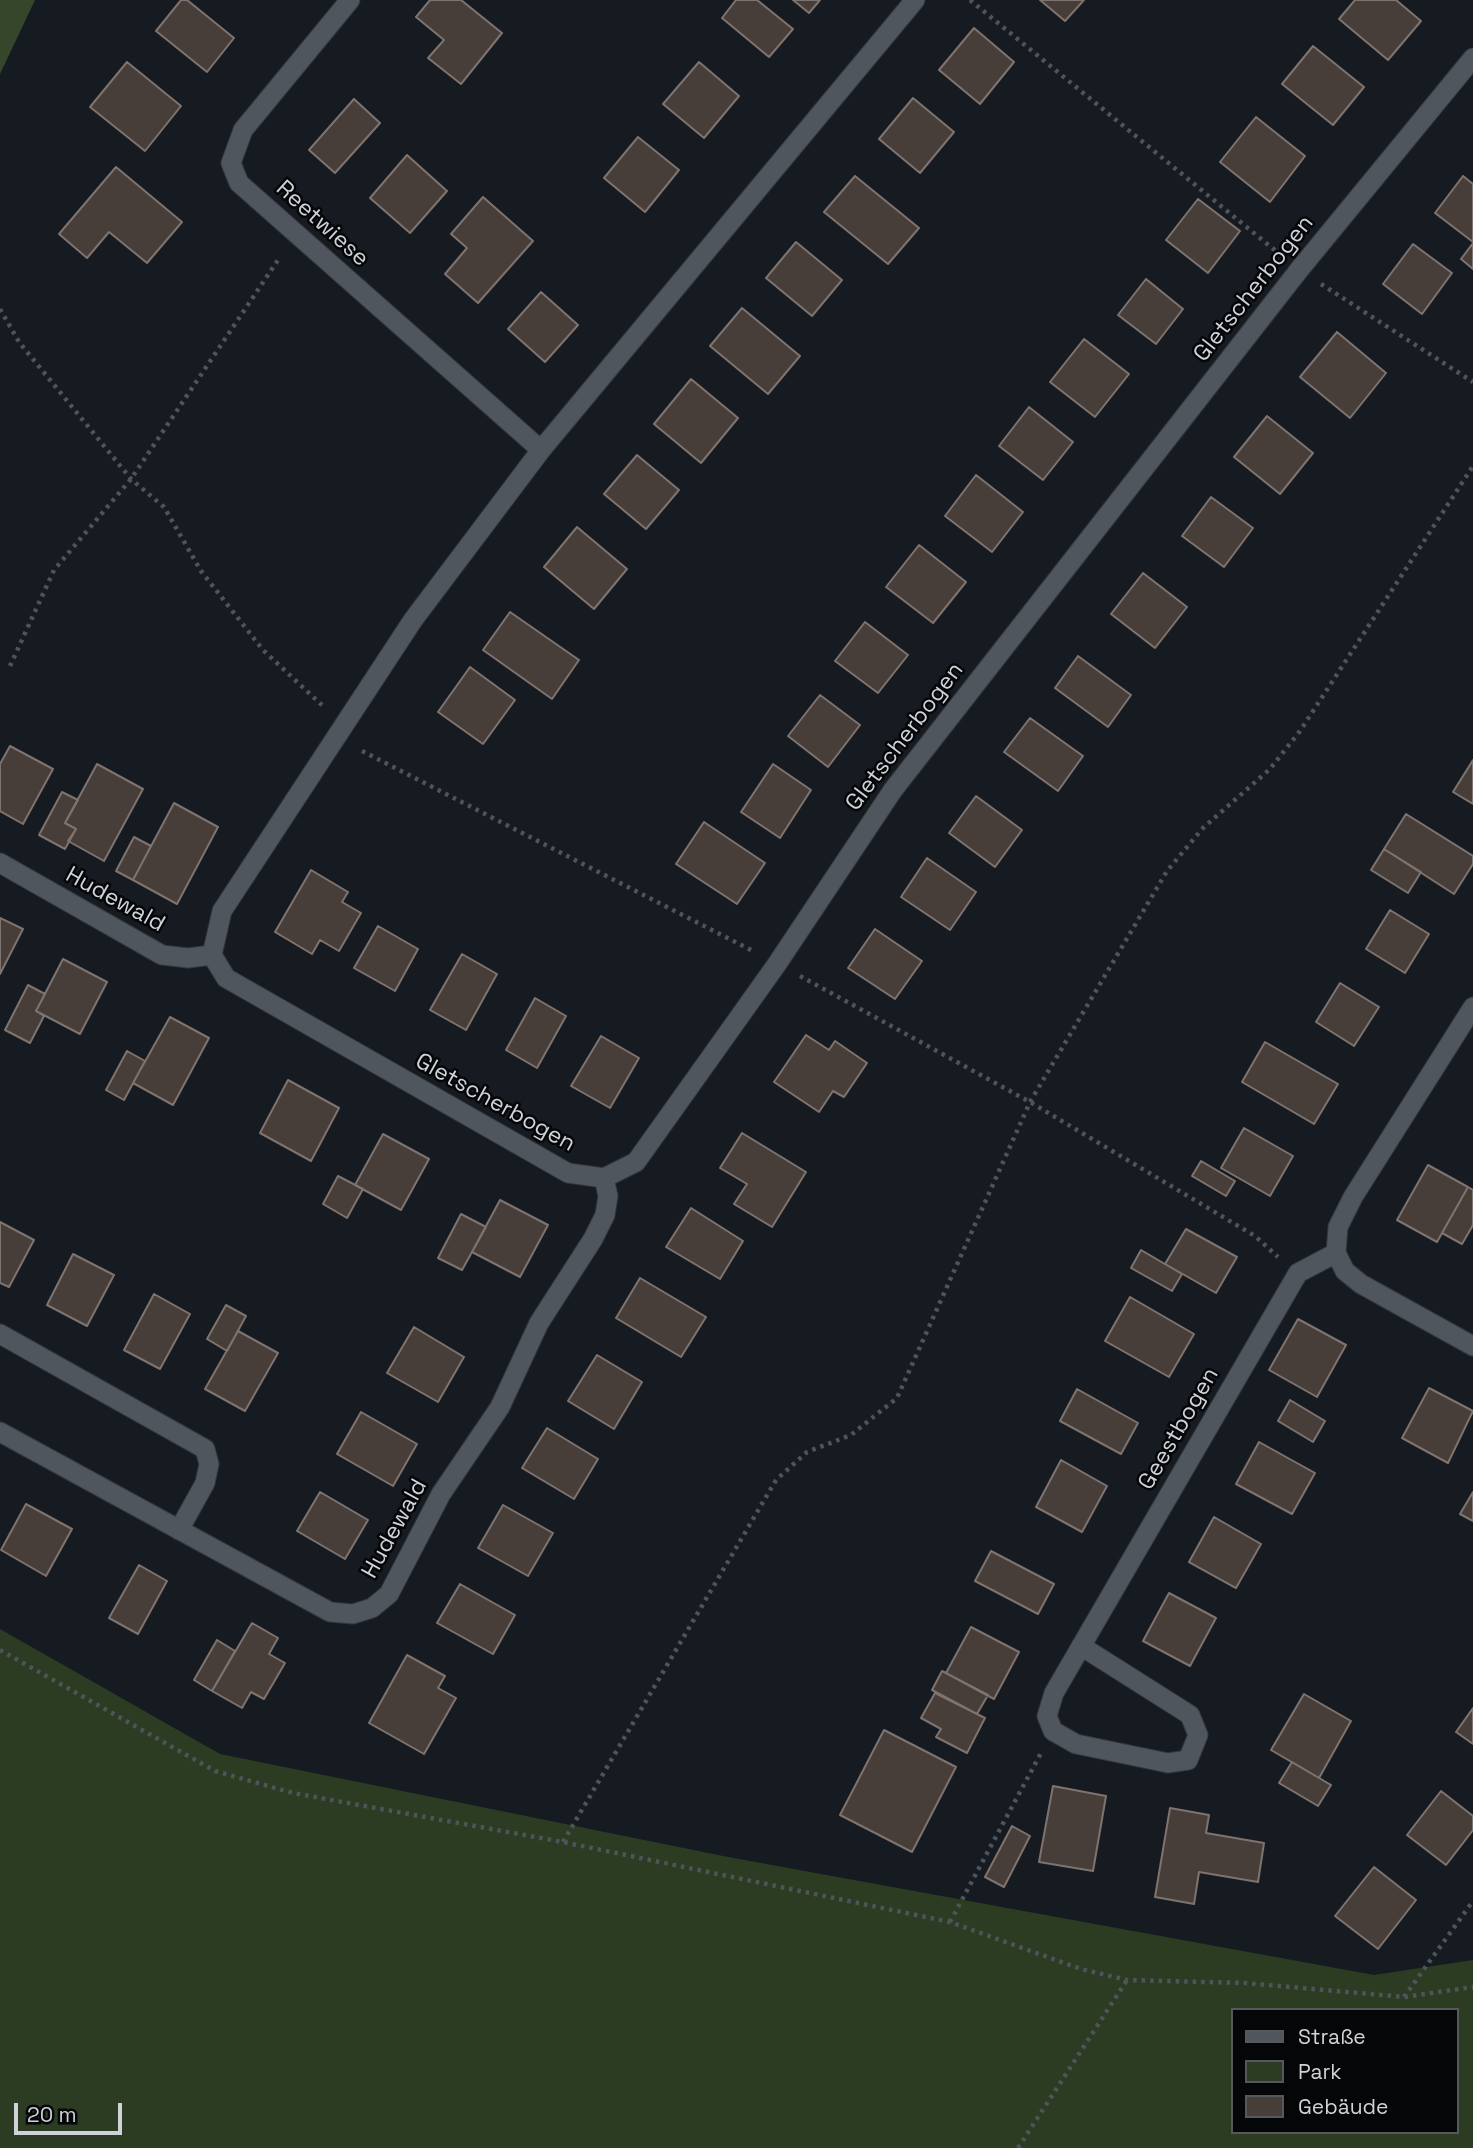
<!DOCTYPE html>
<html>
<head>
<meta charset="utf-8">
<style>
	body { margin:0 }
	#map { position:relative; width:1473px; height:2148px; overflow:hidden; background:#161b22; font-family:"Space Grotesk",sans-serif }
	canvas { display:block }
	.legend { position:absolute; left:1231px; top:2008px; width:228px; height:126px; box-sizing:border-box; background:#050608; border:2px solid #56585b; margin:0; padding:9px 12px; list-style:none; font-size:21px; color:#cfd3d8 }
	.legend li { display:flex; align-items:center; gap:14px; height:35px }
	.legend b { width:35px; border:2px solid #56585b }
	.scale { position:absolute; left:14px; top:2103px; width:108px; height:32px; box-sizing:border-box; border:4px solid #cfd3d8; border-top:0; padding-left:9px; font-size:21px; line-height:24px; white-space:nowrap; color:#cfd3d8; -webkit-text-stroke:5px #050608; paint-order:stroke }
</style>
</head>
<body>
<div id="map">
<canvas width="1473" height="2148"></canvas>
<ul class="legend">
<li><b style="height:9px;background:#50565e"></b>Straße</li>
<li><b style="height:19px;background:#2c3c23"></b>Park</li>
<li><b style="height:19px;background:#483e39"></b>Gebäude</li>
</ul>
<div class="scale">20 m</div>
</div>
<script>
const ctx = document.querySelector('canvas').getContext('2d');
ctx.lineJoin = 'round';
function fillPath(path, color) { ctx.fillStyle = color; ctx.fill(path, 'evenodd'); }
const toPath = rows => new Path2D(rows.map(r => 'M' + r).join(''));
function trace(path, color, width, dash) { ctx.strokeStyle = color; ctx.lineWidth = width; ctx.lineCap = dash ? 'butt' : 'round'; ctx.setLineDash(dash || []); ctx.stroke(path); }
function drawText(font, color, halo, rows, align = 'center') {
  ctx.font = font + ' "Space Grotesk",sans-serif'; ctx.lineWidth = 5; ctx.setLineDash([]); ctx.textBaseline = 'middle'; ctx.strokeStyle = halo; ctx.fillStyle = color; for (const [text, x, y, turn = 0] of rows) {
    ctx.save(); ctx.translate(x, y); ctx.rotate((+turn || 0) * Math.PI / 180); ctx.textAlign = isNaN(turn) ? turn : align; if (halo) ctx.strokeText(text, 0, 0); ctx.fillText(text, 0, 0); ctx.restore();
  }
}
fillPath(toPath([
	[0,1629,220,1754,728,1857,1374,1975,1473,1960,1473,2148,0,2148],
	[1233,2010,1457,2010,1457,2132,1233,2132]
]), '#2c3c23');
fillPath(toPath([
	[0,0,35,0,0,74]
]), '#35462b');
const building = toPath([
	[181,0,187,0,234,38,207,72,156,31,181,0],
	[430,0,461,0,502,33,461,84,428,58,444,40,416,17,430,0],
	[736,0,757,0,793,29,769,57,722,18,736,0],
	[793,0,820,0,809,13,793,0],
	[1040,0,1084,0,1065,21,1040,0],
	[1355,0,1396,0,1421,21,1388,60,1339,19,1355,0],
	[974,28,1014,62,980,104,939,70,974,28],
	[1313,46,1364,87,1333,125,1282,84,1313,46],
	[127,62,181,106,145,151,90,107,127,62],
	[699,62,739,96,704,138,663,104,699,62],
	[913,98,954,132,920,173,879,139,913,98],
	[354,99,380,123,335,173,309,150,354,99],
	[1256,117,1305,156,1270,202,1220,162,1256,117],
	[638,137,679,170,645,212,604,178,638,137],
	[407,155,447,191,410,233,370,198,407,155],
	[116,167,182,222,147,263,109,232,87,258,59,234,116,167],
	[855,176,919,228,888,264,824,212,855,176],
	[1463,176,1473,184,1473,242,1435,213,1463,176],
	[483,197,533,241,478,303,445,274,467,248,451,234,483,197],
	[1198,199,1240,231,1208,273,1166,240,1198,199],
	[796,242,842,280,812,316,766,278,796,242],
	[1473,243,1473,269,1461,259,1473,243],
	[1413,244,1452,273,1422,314,1383,284,1413,244],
	[1146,279,1183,309,1156,344,1118,315,1146,279],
	[541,292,578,325,545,362,508,329,541,292],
	[742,308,800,356,768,394,710,346,742,308],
	[1337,332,1386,373,1350,418,1300,377,1337,332],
	[1084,339,1129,374,1095,417,1050,382,1084,339],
	[691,379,738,418,701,463,654,424,691,379],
	[1029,407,1073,442,1043,480,999,446,1029,407],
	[1267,416,1313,453,1280,494,1234,457,1267,416],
	[637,455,679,490,646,529,604,494,637,455],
	[976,475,1023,512,992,552,945,516,976,475],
	[1211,497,1253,528,1224,567,1182,536,1211,497],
	[577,527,627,569,594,609,544,567,577,527],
	[919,545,966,582,933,623,886,587,919,545],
	[1143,573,1187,607,1155,648,1111,614,1143,573],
	[510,612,579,660,552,699,483,650,510,612],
	[865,622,908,655,878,693,835,661,865,622],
	[1078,656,1131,695,1108,727,1055,688,1078,656],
	[470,667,515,700,483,744,438,712,470,667],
	[820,695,860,725,828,767,788,736,820,695],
	[1030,718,1083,756,1058,791,1004,752,1030,718],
	[10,746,53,769,23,824,0,811,0,764,10,746],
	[1473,760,1473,804,1453,792,1473,760],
	[97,764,143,789,104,861,68,841,76,829,65,823,97,764],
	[773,764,811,790,780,838,741,812,773,764],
	[62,792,78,800,65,823,76,829,65,849,39,835,62,792],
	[976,796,1022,830,995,867,949,833,976,796],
	[174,803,218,827,177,904,133,880,174,803],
	[1406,814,1473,856,1473,864,1454,894,1384,849,1406,814],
	[704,822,765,863,737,904,676,864,704,822],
	[134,837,151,846,133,880,116,871,134,837],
	[1384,849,1421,872,1408,893,1371,870,1384,849],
	[927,858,976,892,950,930,901,897,927,858],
	[311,870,348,892,342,902,361,913,339,951,320,940,312,954,275,932,311,870],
	[1390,910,1429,934,1405,973,1366,949,1390,910],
	[0,918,23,929,0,974,0,918],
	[378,926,418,949,395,991,354,968,378,926],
	[875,929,922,961,895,999,848,968,875,929],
	[462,954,497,974,466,1030,430,1010,462,954],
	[63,959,107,982,80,1034,36,1011,63,959],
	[1340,983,1379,1007,1354,1046,1316,1022,1340,983],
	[28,985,45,994,36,1011,44,1016,30,1043,5,1030,28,985],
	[535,998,566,1016,537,1068,506,1050,535,998],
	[170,1017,209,1038,173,1105,133,1083,170,1017],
	[806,1035,829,1050,835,1041,867,1063,844,1097,833,1091,819,1112,774,1082,806,1035],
	[601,1036,639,1058,610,1108,571,1086,601,1036],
	[1265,1042,1338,1084,1314,1124,1242,1082,1265,1042],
	[127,1051,145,1061,124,1100,106,1090,127,1051],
	[288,1080,339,1108,311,1161,260,1133,288,1080],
	[1244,1128,1293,1156,1270,1196,1221,1168,1244,1128],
	[742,1133,806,1172,772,1227,734,1204,747,1184,720,1168,742,1133],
	[383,1134,429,1159,401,1210,355,1185,383,1134],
	[1201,1161,1235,1181,1226,1196,1192,1176,1201,1161],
	[1428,1165,1468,1187,1437,1242,1397,1220,1428,1165],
	[338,1176,363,1189,347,1218,323,1204,338,1176],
	[1468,1187,1473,1190,1473,1225,1462,1244,1442,1233,1468,1187],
	[500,1200,548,1225,520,1277,472,1252,500,1200],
	[691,1208,743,1241,720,1279,666,1247,691,1208],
	[461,1214,486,1227,462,1270,438,1258,461,1214],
	[0,1222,34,1240,9,1287,0,1283,0,1222],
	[1186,1229,1237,1257,1216,1293,1165,1264,1186,1229],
	[1141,1250,1182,1274,1172,1291,1131,1268,1141,1250],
	[73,1254,114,1275,87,1326,47,1305,73,1254],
	[640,1278,706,1317,681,1357,616,1318,640,1278],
	[154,1294,190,1314,160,1369,124,1350,154,1294],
	[1130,1297,1194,1334,1169,1377,1105,1341,1130,1297],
	[226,1305,246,1316,227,1351,207,1339,226,1305],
	[1298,1319,1346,1345,1317,1397,1269,1370,1298,1319],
	[414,1327,464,1357,438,1402,387,1373,414,1327],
	[238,1331,278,1353,245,1411,205,1389,238,1331],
	[597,1355,642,1382,614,1429,568,1401,597,1355],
	[1429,1388,1473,1411,1448,1463,1402,1438,1429,1388],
	[1077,1389,1138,1423,1121,1454,1060,1421,1077,1389],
	[1290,1400,1325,1421,1313,1442,1278,1421,1290,1400],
	[361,1412,417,1444,393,1486,337,1454,361,1412],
	[547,1428,598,1459,574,1499,522,1468,547,1428],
	[1259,1442,1315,1473,1292,1514,1236,1484,1259,1442],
	[1061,1460,1107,1486,1082,1532,1036,1507,1061,1460],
	[320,1492,368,1520,345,1559,297,1531,320,1492],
	[1473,1492,1473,1521,1460,1514,1473,1492],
	[26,1504,72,1529,46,1576,1,1550,26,1504],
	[503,1505,553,1533,528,1576,478,1548,503,1505],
	[1214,1517,1261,1544,1236,1588,1189,1562,1214,1517],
	[991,1551,1054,1584,1038,1614,975,1581,991,1551],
	[139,1565,167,1581,138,1634,109,1618,139,1565],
	[460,1584,515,1615,493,1654,437,1623,460,1584],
	[1169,1593,1216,1618,1190,1666,1143,1641,1169,1593],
	[252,1623,278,1638,269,1654,285,1663,264,1699,251,1692,242,1708,212,1691,252,1623],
	[971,1627,1019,1652,994,1699,946,1673,971,1627],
	[217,1640,235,1651,212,1691,194,1680,217,1640],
	[407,1655,445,1676,438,1688,456,1698,424,1754,369,1723,407,1655],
	[942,1671,988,1695,977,1714,932,1690,942,1671],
	[935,1693,985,1718,967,1753,936,1737,941,1729,921,1718,935,1693],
	[1304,1694,1351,1721,1319,1778,1271,1750,1304,1694],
	[1473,1708,1473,1744,1456,1732,1473,1708],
	[884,1730,956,1767,912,1852,840,1815,884,1730],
	[1292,1762,1331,1785,1318,1806,1279,1783,1292,1762],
	[1053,1786,1106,1796,1093,1871,1039,1862,1053,1786],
	[1441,1791,1473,1816,1473,1830,1446,1865,1407,1835,1441,1791],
	[1170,1808,1209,1815,1206,1833,1264,1843,1258,1882,1199,1872,1194,1904,1155,1897,1170,1808],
	[1012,1826,1030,1836,1004,1887,985,1877,1012,1826],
	[1374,1867,1416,1900,1378,1949,1335,1916,1374,1867]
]);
fillPath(building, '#483e39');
trace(building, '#7e736e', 2);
const service = toPath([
	[0,1334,205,1449,209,1464,205,1483,179,1530]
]);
const minor = toPath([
	[350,0,243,130,231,163,239,183,541,450],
	[915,0,541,450,413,620,222,911,212,955,226,978,568,1173,604,1178,636,1162,777,964,893,790,1299,270,1473,58],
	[0,863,162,955,188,958,212,955],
	[1473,1007,1353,1197,1338,1227,1336,1253,1345,1271,1361,1284,1473,1346],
	[0,1432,330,1612,353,1614,372,1608,389,1594,441,1494,500,1407,539,1323,593,1239,605,1215,608,1196,604,1178],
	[1081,1646,1190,1715,1198,1735,1188,1760,1168,1763,1076,1744,1053,1731,1047,1716,1054,1693,1298,1273,1336,1253]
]);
trace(service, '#34373c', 21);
trace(minor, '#34373c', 21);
trace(toPath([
	[970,0,1277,252],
	[1321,284,1473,382],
	[0,309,19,342,131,479,164,507,201,571,263,650,325,708],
	[10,666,54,570,131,479,280,257],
	[362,751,753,951],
	[800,976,1030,1102,1255,1236,1278,1257],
	[0,1650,215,1771,293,1793,563,1842,950,1922,1081,1969,1127,1980,1245,1983,1404,1997,1473,1987],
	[563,1842,776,1480,807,1452,851,1435,897,1398,1030,1102,1167,871,1203,828,1270,769,1300,731,1473,466],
	[950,1922,1041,1753],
	[1404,1997,1473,1901],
	[1018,2148,1127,1980]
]), '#4f535a', 4.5, [3.5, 5]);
trace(service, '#50565e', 19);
trace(minor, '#50565e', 19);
drawText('23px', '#cfd3d8', '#050608', [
	["Reetwiese",322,224,42],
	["Gletscherbogen",1254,289,-52],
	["Gletscherbogen",905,737,-53],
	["Hudewald",115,900,29],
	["Gletscherbogen",495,1103,29],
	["Geestbogen",1179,1429,-60],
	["Hudewald",395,1529,-61]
]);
</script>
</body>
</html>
